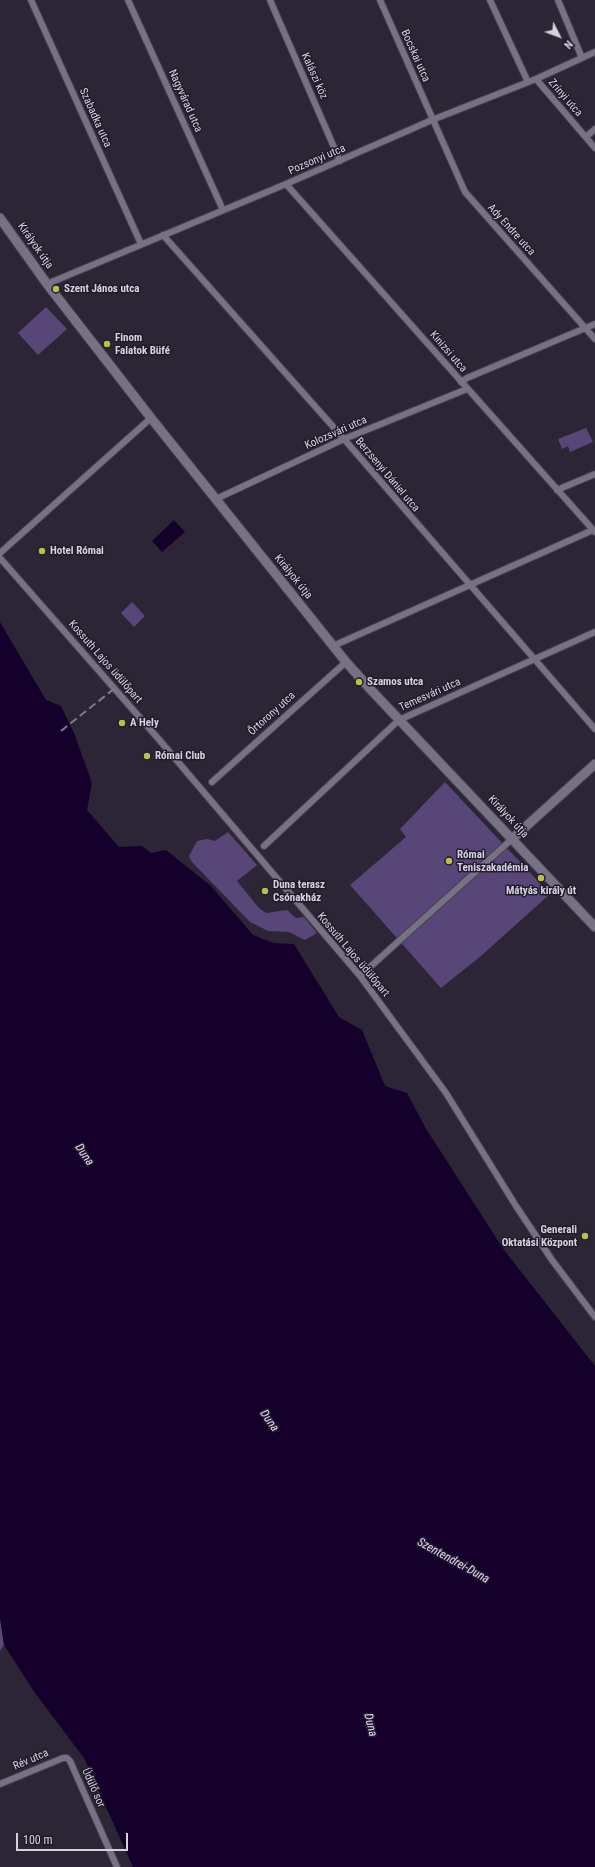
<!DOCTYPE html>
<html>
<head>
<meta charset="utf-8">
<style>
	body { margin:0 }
	#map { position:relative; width:595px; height:1867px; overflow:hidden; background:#2b2536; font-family:"Roboto Condensed",sans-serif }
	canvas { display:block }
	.north { position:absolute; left:539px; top:16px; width:40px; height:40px; -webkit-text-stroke:3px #211b2c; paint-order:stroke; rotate:132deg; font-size:11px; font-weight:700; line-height:16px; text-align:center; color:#d5d1dd }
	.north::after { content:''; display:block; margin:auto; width:14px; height:18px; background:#d5d1dd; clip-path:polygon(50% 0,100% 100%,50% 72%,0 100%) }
	.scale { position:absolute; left:16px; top:1833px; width:112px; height:18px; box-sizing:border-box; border:2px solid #d5d1dd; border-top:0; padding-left:5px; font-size:12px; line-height:14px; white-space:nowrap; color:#d5d1dd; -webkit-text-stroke:3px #211b2c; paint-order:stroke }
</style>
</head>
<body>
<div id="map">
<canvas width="595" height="1867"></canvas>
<div class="north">N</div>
<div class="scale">100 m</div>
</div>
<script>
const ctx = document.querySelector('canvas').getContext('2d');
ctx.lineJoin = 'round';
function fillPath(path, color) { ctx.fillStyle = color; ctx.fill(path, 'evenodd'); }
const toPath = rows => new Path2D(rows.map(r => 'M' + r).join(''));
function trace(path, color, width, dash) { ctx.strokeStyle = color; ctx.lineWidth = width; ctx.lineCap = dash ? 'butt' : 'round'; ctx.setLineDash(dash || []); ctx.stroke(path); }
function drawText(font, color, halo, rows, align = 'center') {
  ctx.font = font + ' "Roboto Condensed",sans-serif'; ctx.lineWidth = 3; ctx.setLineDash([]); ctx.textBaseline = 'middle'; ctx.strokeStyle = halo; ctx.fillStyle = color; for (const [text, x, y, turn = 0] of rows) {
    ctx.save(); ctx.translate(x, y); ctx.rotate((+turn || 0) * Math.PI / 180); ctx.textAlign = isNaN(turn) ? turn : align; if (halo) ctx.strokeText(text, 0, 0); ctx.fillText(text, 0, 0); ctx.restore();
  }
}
fillPath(toPath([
	[46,307,67,329,38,355,18,333],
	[586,428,593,442,570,452,568,446,562,449,558,439],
	[132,602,145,616,134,627,121,613],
	[445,782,550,894,481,956,441,988,350,885,406,837,400,829],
	[228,832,257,865,237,881,259,908,266,913,287,910,296,918,304,917,317,933,305,940,289,932,268,931,250,922,192,862,189,856,197,841,207,839,215,841],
	[0,1618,4,1645,0,1651]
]), '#584678');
fillPath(toPath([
	[174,520,185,532,162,552,152,541],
	[0,622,46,700,61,706,74,733,92,783,87,810,119,847,142,846,151,853,166,850,211,886,253,935,274,943,294,944,339,1017,362,1030,385,1086,407,1093,425,1127,504,1250,595,1366,595,1867,133,1867,84,1758,35,1693,4,1645,0,1618]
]), '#15002c');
const street = toPath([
	[31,0,141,244],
	[128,0,223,210],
	[270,0,340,161],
	[380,0,465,192,595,339],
	[490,0,528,82],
	[558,0,582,58],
	[536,79,595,148],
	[586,137,595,129],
	[286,184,595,532],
	[163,235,344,439,595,729],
	[47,284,286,184,432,120,536,79,595,52],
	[461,382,467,378,595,324],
	[557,490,595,474],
	[216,499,344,439,467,389],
	[0,553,151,418],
	[0,558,156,736,360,976,446,1093,516,1206,552,1260,595,1317],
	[333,646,593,530],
	[212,782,346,662],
	[264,846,399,720,595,632],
	[360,976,512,839],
	[0,1784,63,1758,67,1758,70,1761,117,1867]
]);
const secondary = toPath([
	[0,218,47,284,151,418,346,662,372,691,595,927],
	[512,839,595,764]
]);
trace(street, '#45404f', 8);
trace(secondary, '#45404f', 11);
trace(street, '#777186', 6);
trace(secondary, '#777186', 9);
trace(toPath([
	[61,731,115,688]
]), '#807b8a', 2, [8, 4]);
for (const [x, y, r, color] of [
	[56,289,4,"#bac045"],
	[107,344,4,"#bac045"],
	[42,551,4,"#bac045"],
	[359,682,4,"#bac045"],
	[122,723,4,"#bac045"],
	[147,756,4,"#bac045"],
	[449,861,4,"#bac045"],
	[541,878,4,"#bac045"],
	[265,891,4,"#bac045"],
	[585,1236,4,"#bac045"]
]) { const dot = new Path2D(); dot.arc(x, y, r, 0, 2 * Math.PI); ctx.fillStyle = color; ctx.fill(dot); trace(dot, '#211b2c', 1.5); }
drawText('11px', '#d5d1dd', '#211b2c', [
	["Bocskai utca",415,56,66],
	["Kalászi köz",314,76,66],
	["Zrínyi utca",565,98,49],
	["Nagyvárad utca",185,101,66],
	["Szabadka utca",95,118,66],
	["Pozsonyi utca",317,160,-23],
	["Ady Endre utca",511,230,48],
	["Királyok útja",35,246,55],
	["Kinizsi utca",448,352,49],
	["Kolozsvári utca",336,433,-24],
	["Berzsenyi Dániel utca",387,475,50],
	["Királyok útja",293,577,51],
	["Kossuth Lajos üdülőpart",105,662,49],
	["Temesvári utca",430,695,-24],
	["Őrtorony utca",272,714,-42],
	["Királyok útja",508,817,47],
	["Kossuth Lajos üdülőpart",353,955,50],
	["Rév utca",31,1760,-23],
	["Üdülő sor",93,1788,66]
]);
drawText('bold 11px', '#d5d1dd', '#211b2c', [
	["Szent János utca",64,289],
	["Finom",115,338],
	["Falatok Büfé",115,351],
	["Hotel Római",50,551],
	["Szamos utca",367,682],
	["A Hely",130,723],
	["Római Club",155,756],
	["Római",457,855],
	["Teniszakadémia",457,868],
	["Duna terasz",273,885],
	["Csónakház",273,898],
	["Mátyás király út",541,891,"center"],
	["Generali",577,1230,"right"],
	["Oktatási Központ",577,1243,"right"]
], 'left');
drawText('italic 12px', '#e0d5f6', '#211b2c', [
	["Duna",84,1155,55],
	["Duna",269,1421,55],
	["Szentendrei-Duna",453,1561,29],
	["Duna",370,1725,76]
]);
</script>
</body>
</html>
